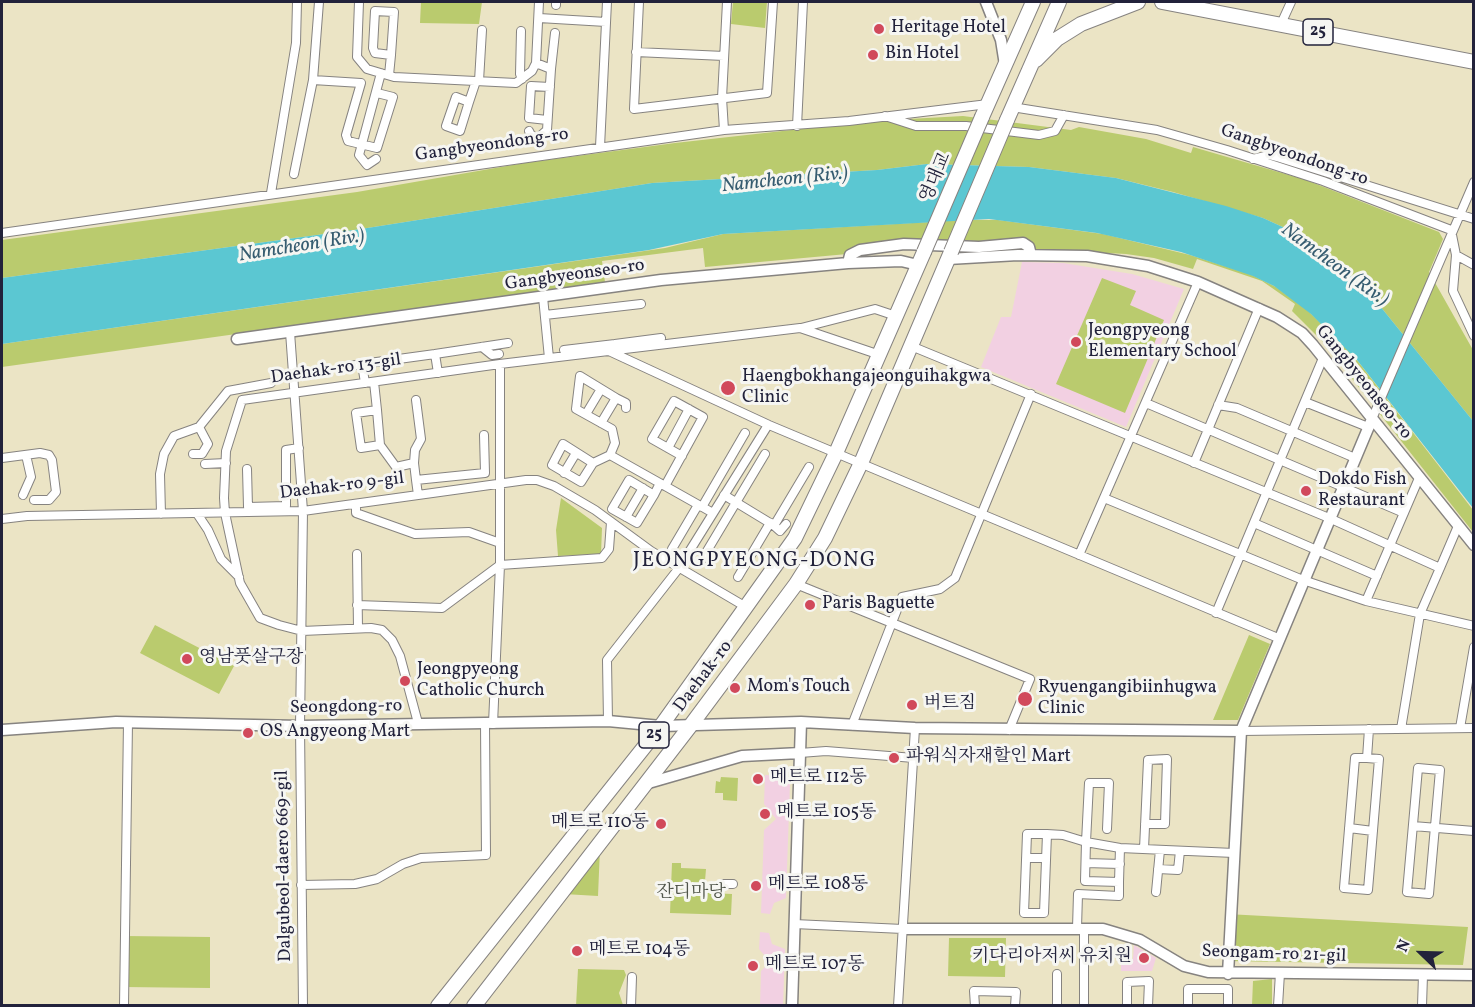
<!DOCTYPE html>
<html>
<head>
<meta charset="utf-8">
<style>
	body { margin:0 }
	#map { position:relative; width:1475px; height:1007px; overflow:hidden; background:#ebe4c5; font-family:Vollkorn,serif }
	canvas { display:block }
	.frame { position:absolute; inset:0; border:3px solid #22223b; pointer-events:none }
	.north { position:absolute; left:1391px; top:923px; width:60px; height:60px; -webkit-text-stroke:4px #f6f6f2; paint-order:stroke; rotate:293deg; font-size:16px; font-weight:700; line-height:24px; text-align:center; color:#22223b }
	.north::after { content:''; display:block; margin:auto; width:21px; height:27px; background:#22223b; clip-path:polygon(50% 0,100% 100%,50% 72%,0 100%) }
</style>
</head>
<body>
<div id="map">
<canvas width="1475" height="1007"></canvas>
<div class="frame"></div>
<div class="north">N</div>
</div>
<script>
const ctx = document.querySelector('canvas').getContext('2d');
ctx.lineJoin = 'round';
function fillPath(path, color) { ctx.fillStyle = color; ctx.fill(path, 'evenodd'); }
const toPath = rows => new Path2D(rows.map(r => 'M' + r).join(''));
function trace(path, color, width, dash) { ctx.strokeStyle = color; ctx.lineWidth = width; ctx.lineCap = dash ? 'butt' : 'round'; ctx.setLineDash(dash || []); ctx.stroke(path); }
function drawText(font, color, halo, rows, align = 'center') {
  ctx.font = font + ' Vollkorn,"Noto Serif KR",serif'; ctx.lineWidth = 6; ctx.setLineDash([]); ctx.textBaseline = 'middle'; ctx.strokeStyle = halo; ctx.fillStyle = color; for (const [text, x, y, turn = 0] of rows) {
    ctx.save(); ctx.translate(x, y); ctx.rotate((+turn || 0) * Math.PI / 180); ctx.textAlign = isNaN(turn) ? turn : align; if (halo) ctx.strokeText(text, 0, 0); ctx.fillText(text, 0, 0); ctx.restore();
  }
}
fillPath(toPath([
	[1022,262,1063,263,1132,274,1184,289,1126,427,981,367,1001,317,1011,317],
	[765,775,785,776,790,783,786,898,774,903,770,914,761,913,764,830,776,819,764,804],
	[760,932,769,933,772,944,785,949,783,1005,760,1005,761,971,770,962,759,949],
	[1134,945,1156,958,1152,971,1121,971,1121,959,1133,959]
]), '#f2d0e2');
fillPath(toPath([
	[421,2,482,2,479,24,420,23],
	[733,2,767,2,765,28,731,24],
	[963,116,1071,130,1079,127,1146,139,1191,153,1193,147,1306,180,1439,232,1443,239,1429,272,1473,350,1473,421,1363,285,1298,234,1263,218,1173,192,1116,178,1029,167,927,164,877,170,652,183,361,229,2,278,2,240,357,192,524,163,675,143,872,121],
	[964,220,998,220,1103,234,1190,255,1250,274,1276,287,1306,309,1350,351,1473,510,1473,532,1323,342,1292,311,1295,304,1262,281,1197,259,1193,269,1154,258,1126,254,1011,248,891,250,705,267,703,248,602,261,605,282,2,367,2,344,665,248,723,234],
	[1102,278,1136,291,1130,305,1164,320,1125,413,1056,384],
	[561,498,602,528,601,554,558,556,556,530],
	[155,625,234,666,219,694,140,653],
	[1249,635,1270,644,1238,720,1213,720],
	[721,777,738,778,737,801,723,800,723,793,715,793,716,781,720,782],
	[600,848,598,896,564,894],
	[672,863,681,863,681,868,706,869,705,881,710,893,732,894,731,915,670,913],
	[1227,914,1468,927,1463,965,1225,961],
	[125,936,210,937,210,988,124,987],
	[949,938,1006,938,1005,977,948,976],
	[578,969,624,970,626,975,619,993,623,1005,576,1006],
	[1272,979,1272,1005,1252,1005,1253,981]
]), '#bacb6e');
fillPath(toPath([
	[927,164,1029,167,1116,178,1226,206,1263,218,1298,234,1363,285,1473,421,1473,508,1357,360,1311,314,1274,286,1253,276,1181,252,1097,233,989,219,723,234,649,250,2,344,2,278,361,229,652,183,877,170]
]), '#5bc7d2');
const minor = toPath([
	[319,2,313,80,361,83,346,135,348,141,377,148,393,97,377,93],
	[359,2,357,57,367,69,394,77,516,83,532,71,536,63,539,2],
	[639,2,634,109,767,93,773,2],
	[556,5,556,2],
	[539,18,606,22],
	[1281,24,1291,2],
	[521,31,520,74,522,79],
	[636,52,724,56],
	[551,69,555,33],
	[389,75,391,55,394,12,375,11,373,48,375,53,391,55],
	[479,81,482,30],
	[469,102,456,97,446,126,460,131,469,102,476,81],
	[1012,107,1157,130,1227,150,1323,181,1451,230,1456,255,1453,291,1474,336],
	[885,116,916,126,966,126,1039,135,1055,131,1064,115],
	[547,120,529,118,531,86,550,87],
	[797,126,803,2],
	[724,130,722,98,727,2],
	[529,131,531,135,538,138,547,130,551,69,536,63],
	[600,147,607,2],
	[376,159,367,165,359,155,381,73],
	[1253,159,1269,155,1280,158,1474,219],
	[294,174,313,80],
	[271,193,296,43,297,2],
	[2,233,724,130,849,121,988,104],
	[1456,255,1474,265],
	[543,297,549,358],
	[545,315,641,304],
	[801,328,875,309,896,316],
	[290,332,303,511,300,726,303,1006],
	[615,344,661,338],
	[911,346,1329,518,1440,568,1458,526],
	[482,347,492,355,499,354],
	[564,350,615,344,615,350],
	[609,351,769,425,1278,638],
	[350,366,362,364],
	[438,373,435,354,508,343],
	[374,382,377,410],
	[365,383,362,364,435,354],
	[616,398,626,403,626,408],
	[1305,402,1368,427],
	[1146,403,1404,513],
	[1218,405,1237,408,1355,458],
	[586,414,601,389],
	[1372,419,1474,182],
	[380,445,377,410,356,413,361,448,380,445,396,467,414,463,416,480],
	[668,448,689,409],
	[193,454,202,454,208,444,199,427],
	[610,455,713,513],
	[2,458,40,453,49,455,52,460,56,492,49,500,34,500],
	[414,463,415,450,421,439,416,400],
	[593,463,563,444,552,465,581,482,593,463,610,455,615,443,612,429,576,409,580,376,616,398,601,423],
	[1194,463,1259,308],
	[205,464,226,463],
	[247,469,248,507,286,506,286,450,299,448],
	[564,473,576,453],
	[665,486,703,417,674,401,652,439,682,456],
	[23,495,31,477,26,455],
	[418,495,416,480,485,473,484,435],
	[654,495,629,480,612,509,637,523,654,495,660,483],
	[724,495,770,523,738,577],
	[1104,498,1303,580,1366,601,1474,626],
	[356,504,356,513,415,534,469,532,500,543],
	[702,507,745,433],
	[161,514,160,474,164,454,174,436,199,427,228,391,271,383],
	[198,515,208,530,221,559,239,577],
	[626,517,643,488],
	[2,519,27,516,303,511,526,480,537,480,554,486,595,510,651,551,746,607],
	[770,523,775,524,809,467],
	[771,523,780,531,786,524],
	[1254,523,1377,576],
	[672,549,698,505],
	[357,554,358,628],
	[1079,555,1198,282],
	[701,561,765,454],
	[796,584,1030,679,1009,730],
	[1366,601,1419,478],
	[357,605,442,608,500,565,602,558,609,549,611,522],
	[1216,613,1323,358],
	[608,721,607,660,679,568,768,425],
	[418,723,400,656,392,640,382,630,371,628,302,631,279,625,260,618,240,583,225,513,224,498,226,451,242,400,500,364,800,328,880,355],
	[493,724,500,565,500,364],
	[852,725,902,597,940,589,955,578,1031,394],
	[1460,728,1474,647],
	[1401,729,1420,614,1440,568],
	[1241,731,1474,728],
	[800,753,826,751,914,758],
	[1367,758,1379,759,1368,890,1344,888,1355,758,1367,758,1369,729],
	[1418,768,1440,770,1429,894,1407,892,1418,768],
	[1413,826,1474,831],
	[1349,828,1373,831],
	[1047,834,1044,913,1024,913,1027,834,1047,834,1063,835,1086,842,1089,783,1109,783,1107,829],
	[1120,848,1119,882,1085,881,1086,842,1120,848,1234,853],
	[1144,849,1148,760,1167,759,1165,824,1145,824],
	[1026,858,1046,858],
	[1086,863,1120,864],
	[1158,869,1178,870,1180,851],
	[724,884,733,884],
	[301,885,355,884,377,879,403,864,421,858,486,855,485,723],
	[1156,892,1160,850],
	[794,924,903,929],
	[1077,928,1078,894,1119,896,1119,882],
	[1057,974,1057,1006],
	[124,1006,128,722],
	[631,1006,632,977],
	[898,1006,915,728],
	[975,1006,974,991,1016,992,1015,1006],
	[1084,1006,1084,928],
	[1127,1006,1127,982,1149,981,1148,1006],
	[1188,1006,1188,989,1228,989,1228,1006],
	[1278,1006,1280,973],
	[1422,1006,1423,975]
]);
const tertiary = toPath([
	[986,2,1001,40,1005,65],
	[948,259,1018,255,1087,256,1148,266,1198,282,1277,317,1302,333,1313,345,1474,545],
	[848,263,850,255,860,250,904,244,979,247,1023,243,1029,247,1031,255],
	[237,339,661,280,848,263,901,261,918,265],
	[2,730,116,722,300,726,608,721,661,726,801,722,915,728,1241,731,1372,419],
	[645,784,742,756,800,753],
	[903,929,1103,929,1140,940,1184,966,1208,972,1474,975],
	[1228,974,1241,731],
	[792,1006,801,722]
]);
const primary = toPath([
	[1162,2,1474,62],
	[1036,60,1057,39,1081,24,1138,2],
	[982,117,1033,2],
	[1007,120,1059,2],
	[438,1006,661,726,795,538,836,453,924,252],
	[474,1006,691,725,796,584,825,538,861,463,951,252]
]);
trace(minor, '#868380', 10);
trace(tertiary, '#868380', 13);
trace(primary, '#868380', 16);
trace(minor, '#fff', 8);
trace(tertiary, '#fff', 10);
trace(primary, '#fff', 14);
const primaryBridge = toPath([
	[924,252,982,117],
	[951,252,1007,120]
]);
trace(primaryBridge, '#868380', 16, []);
trace(primaryBridge, '#fff', 14);
for (const [x, y, r, color] of [
	[879,29,6,"#d1495b"],
	[873,55,6,"#d1495b"],
	[1076,342,6,"#d1495b"],
	[728,388,8,"#d1495b"],
	[1306,491,6,"#d1495b"],
	[810,605,6,"#d1495b"],
	[187,659,6,"#d1495b"],
	[405,681,6,"#d1495b"],
	[735,688,6,"#d1495b"],
	[1025,699,8,"#d1495b"],
	[912,705,6,"#d1495b"],
	[248,733,6,"#d1495b"],
	[894,758,6,"#d1495b"],
	[758,779,6,"#d1495b"],
	[765,814,6,"#d1495b"],
	[661,824,6,"#d1495b"],
	[756,886,6,"#d1495b"],
	[577,951,6,"#d1495b"],
	[1144,958,6,"#d1495b"],
	[753,966,6,"#d1495b"]
]) { const dot = new Path2D(); dot.arc(x, y, r, 0, 2 * Math.PI); ctx.fillStyle = color; ctx.fill(dot); trace(dot, '#f6f6f2', 2); }
for (const [x, y, w] of [
	[1318,32,30],
	[654,735,30]
]) { const box = new Path2D(); box.roundRect(x - w / 2, y - 13, w, 26, 4.5); ctx.fillStyle = '#f6f6f2'; ctx.fill(box); trace(box, '#22223b', 1.5); }
drawText('bold 16px', '#22223b', null, [
	["25",1318,32],
	["25",654,735]
]);
drawText('18px', '#22223b', '#f6f6f2', [
	["Heritage Hotel",891,29],
	["Bin Hotel",885,55],
	["Jeongpyeong",1088,332],
	["Elementary School",1088,353],
	["Haengbokhangajeonguihakgwa",742,378],
	["Clinic",742,399],
	["Dokdo Fish",1318,481],
	["Restaurant",1318,502],
	["Paris Baguette",822,605],
	["영남풋살구장",199,659],
	["Jeongpyeong",417,671],
	["Catholic Church",417,692],
	["Mom's Touch",747,688],
	["Ryuengangibiinhugwa",1038,689],
	["Clinic",1038,710],
	["버트짐",924,705],
	["OS Angyeong Mart",260,733],
	["파워식자재할인 Mart",906,758],
	["메트로 112동",770,779],
	["메트로 105동",777,814],
	["메트로 110동",649,824,"right"],
	["메트로 108동",768,886],
	["메트로 104동",589,951],
	["키다리아저씨 유치원",1132,958,"right"],
	["메트로 107동",765,966]
], 'left');
drawText('18px', '#22223b', '#f6f6f2', [
	["Gangbyeondong-ro",492,146,-8],
	["Gangbyeondong-ro",1294,156,19],
	["영대교",937,178,-67],
	["Gangbyeonseo-ro",575,276,-8],
	["Daehak-ro 13-gil",336,370,-8],
	["Gangbyeonseo-ro",1363,383,51],
	["Daehak-ro 9-gil",342,487,-7],
	["Daehak-ro",704,677,-53],
	["Seongdong-ro",346,708,-1],
	["Dalgubeol-daero 669-gil",285,866,-91],
	["Seongam-ro 21-gil",1274,955,2]
]);
drawText('18px', '#50554a', '#f6f6f2', [
	["잔디마당",691,894]
]);
drawText('italic 20px', '#365c70', '#f6f6f2', [
	["Namcheon (Riv.)",785,181,-6],
	["Namcheon (Riv.)",302,247,-9],
	["Namcheon (Riv.)",1334,266,36]
]);
ctx.letterSpacing = '1.5px';
drawText('21px', '#22223b', '#f6f6f2', [
	["JEONGPYEONG-DONG",755,562]
]);
ctx.letterSpacing = '0px';
</script>
</body>
</html>
